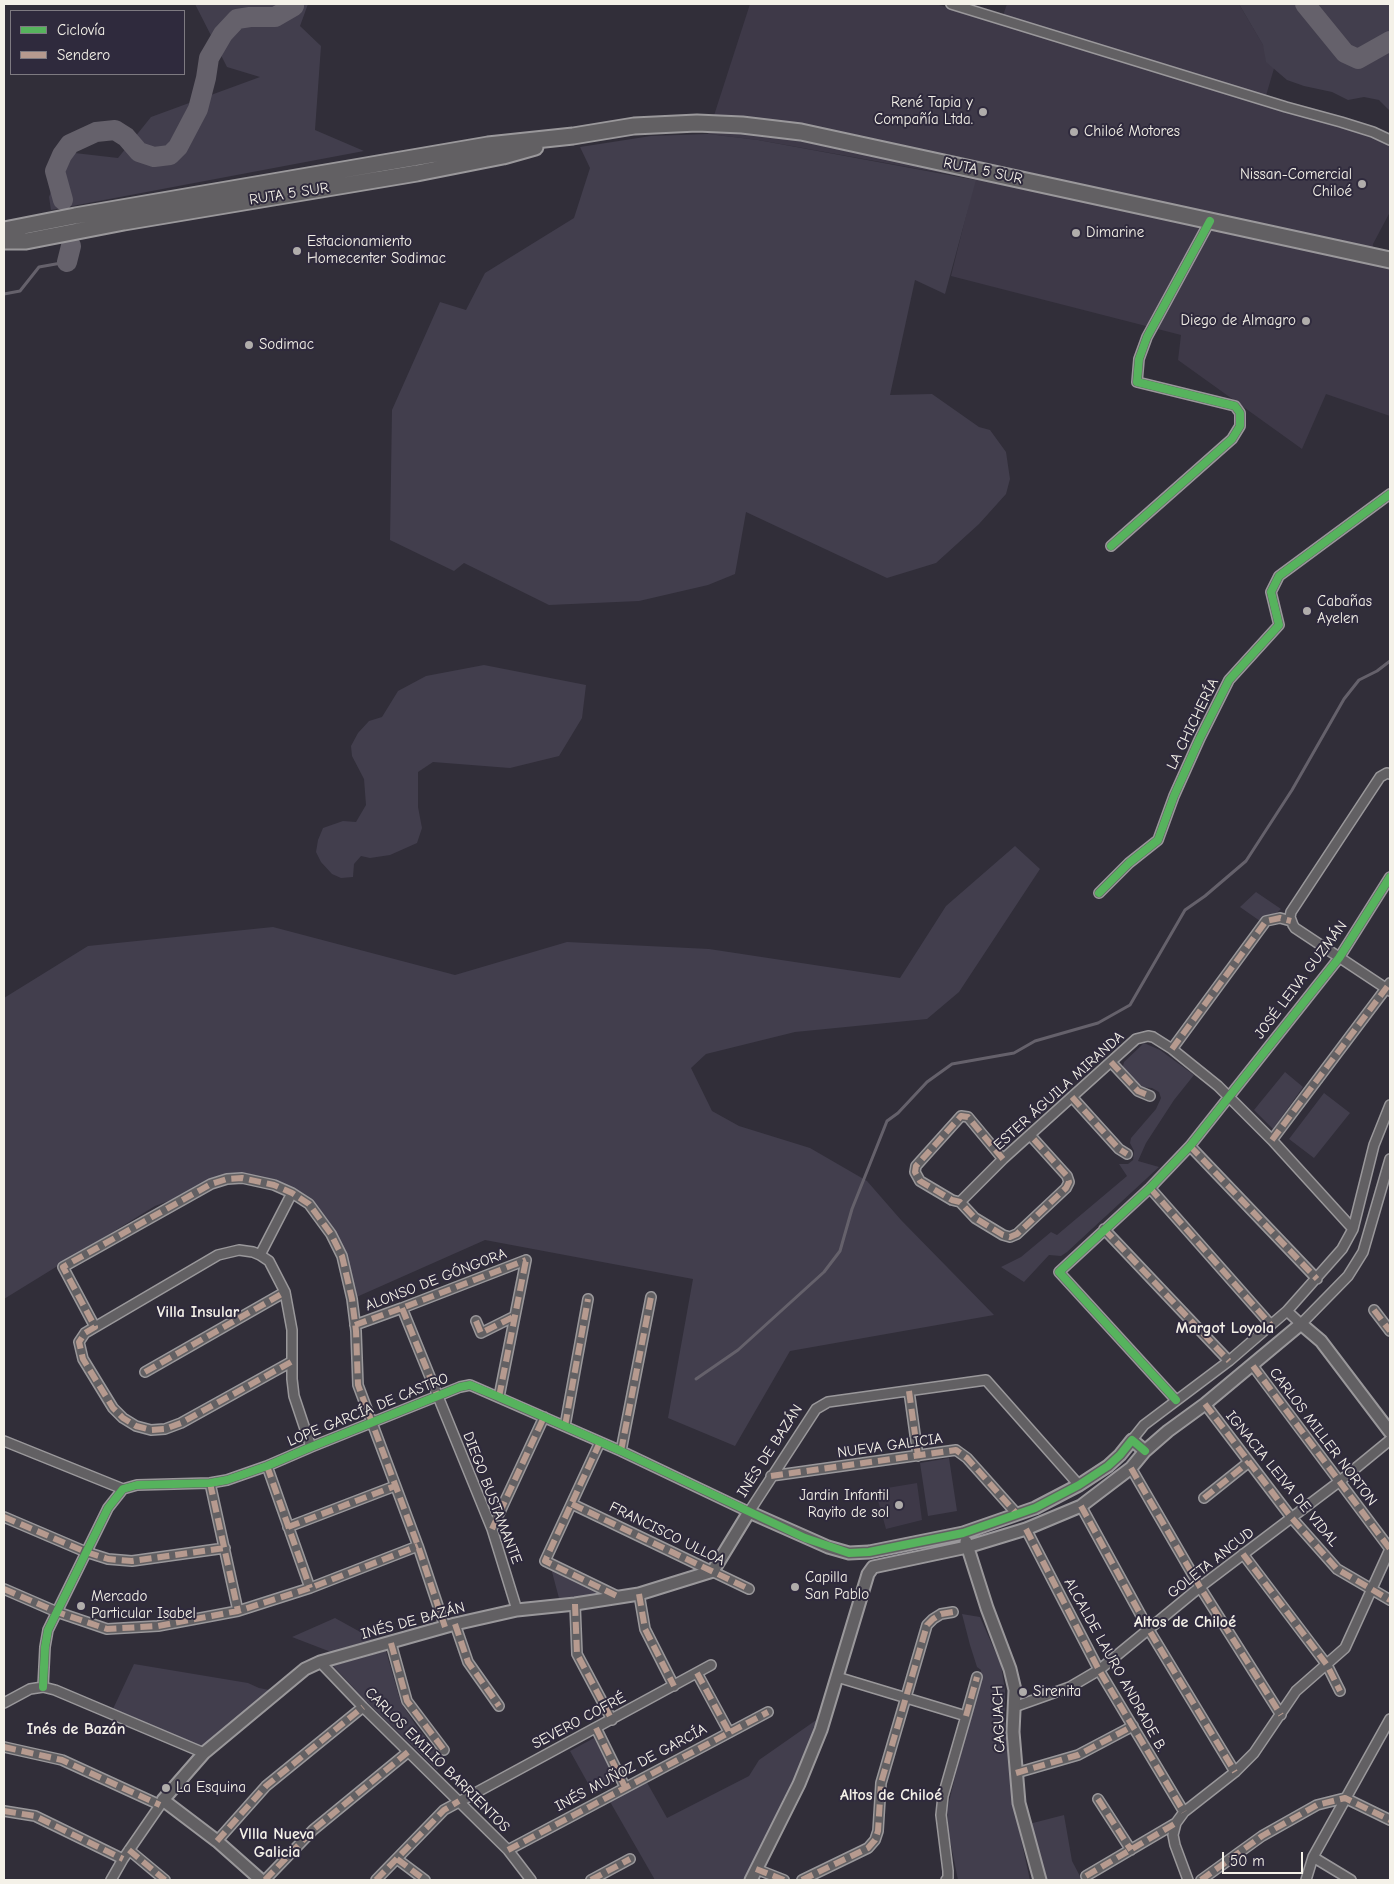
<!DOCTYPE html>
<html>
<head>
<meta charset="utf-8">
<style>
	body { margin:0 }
	#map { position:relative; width:1394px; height:1884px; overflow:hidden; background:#312e39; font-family:"Comic Neue",sans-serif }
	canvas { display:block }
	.frame { position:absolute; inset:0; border:5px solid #f4f1e8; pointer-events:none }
	.legend { position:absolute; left:10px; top:10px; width:175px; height:65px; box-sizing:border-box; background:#2f2a3d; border:1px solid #7e7a81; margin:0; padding:6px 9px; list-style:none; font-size:15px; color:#f4f1e8 }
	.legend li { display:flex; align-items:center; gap:10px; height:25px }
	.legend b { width:25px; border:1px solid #7e7a81 }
	.scale { position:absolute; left:1222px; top:1852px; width:81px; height:22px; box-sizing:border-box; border:2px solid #f4f1e8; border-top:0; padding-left:6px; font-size:15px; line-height:18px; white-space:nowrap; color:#f4f1e8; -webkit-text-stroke:4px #2f2a3d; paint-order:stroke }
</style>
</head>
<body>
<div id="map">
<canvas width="1394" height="1884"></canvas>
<div class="frame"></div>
<ul class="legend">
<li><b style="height:6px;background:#56b35d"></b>Ciclovía</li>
<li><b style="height:6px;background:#b69a8f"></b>Sendero</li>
</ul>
<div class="scale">50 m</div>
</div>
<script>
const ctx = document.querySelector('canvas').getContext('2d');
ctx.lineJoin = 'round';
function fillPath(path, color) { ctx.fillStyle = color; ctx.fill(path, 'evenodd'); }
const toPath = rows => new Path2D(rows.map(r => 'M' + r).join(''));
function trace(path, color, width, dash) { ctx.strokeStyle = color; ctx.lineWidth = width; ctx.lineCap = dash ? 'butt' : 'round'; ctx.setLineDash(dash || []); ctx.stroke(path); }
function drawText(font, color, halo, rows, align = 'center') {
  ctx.font = font + ' "Comic Neue",sans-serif'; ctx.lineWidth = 4; ctx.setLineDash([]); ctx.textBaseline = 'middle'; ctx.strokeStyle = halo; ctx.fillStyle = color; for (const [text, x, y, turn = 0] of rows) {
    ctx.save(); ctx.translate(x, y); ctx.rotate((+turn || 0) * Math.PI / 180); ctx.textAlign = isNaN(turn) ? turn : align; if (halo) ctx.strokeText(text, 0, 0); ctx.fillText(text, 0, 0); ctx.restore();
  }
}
fillPath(toPath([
	[750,4,936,4,1000,24,1007,4,1239,4,1275,65,1263,106,1361,132,1390,145,1390,212,1373,244,1371,265,1390,270,1390,416,1326,394,1302,449,1178,360,1181,335,951,276,975,179,758,140,708,134],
	[917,1483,922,1520,886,1529,875,1490]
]), '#3e3948');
fillPath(toPath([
	[195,4,308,4,300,26,321,46,315,130,364,151,51,210,49,197,66,152,118,158,151,117,260,77,227,67],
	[1239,4,1390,4,1390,111,1379,100,1364,97,1348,100,1332,92,1304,86,1287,80,1266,62,1263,45],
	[708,134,758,140,976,180,945,294,915,280,890,395,932,394,979,427,990,430,1006,452,1010,479,1006,494,979,524,936,563,887,578,746,512,735,574,708,585,639,601,549,605,464,563,454,571,390,540,392,410,440,302,466,310,485,273,574,218,590,168,580,147,651,136],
	[484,665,586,685,582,718,559,756,510,768,433,762,418,772,418,807,422,828,417,843,390,855,370,858,361,856,354,864,353,877,341,878,332,874,321,862,316,852,318,840,323,828,343,821,356,822,366,805,364,779,352,756,351,746,358,733,369,721,382,717,398,691,426,676],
	[1015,846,1040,869,959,992,927,1019,795,1032,706,1054,691,1068,712,1111,739,1126,810,1148,867,1181,901,1220,994,1315,790,1351,735,1446,668,1418,693,1279,485,1240,352,1299,342,1256,309,1204,286,1190,227,1179,155,1206,4,1299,4,998,88,946,273,927,455,975,567,942,709,949,900,978,946,906],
	[1256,892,1281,909,1273,916,1260,921,1240,907],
	[1144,1043,1160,1050,1194,1075,1174,1100,1146,1143,1138,1161,1159,1167,1067,1252,1061,1256,1049,1255,1024,1282,1001,1267,1021,1257,1051,1232,1057,1235,1127,1176,1119,1164,1128,1164,1133,1160,1134,1151,1130,1143,1131,1138,1156,1109,1161,1098,1159,1092,1152,1088,1141,1087,1122,1070,1124,1062],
	[1285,1072,1303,1087,1273,1129,1254,1110],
	[1324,1093,1350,1113,1314,1158,1289,1139],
	[949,1458,957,1511,928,1516,920,1463],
	[551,1568,607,1595,560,1602],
	[962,1614,980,1617,1001,1665,1005,1690,1005,1731,1015,1812,1030,1880,958,1880,949,1835,947,1810,981,1670,977,1667,970,1645],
	[335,1618,373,1639,331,1652,292,1637],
	[386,1651,401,1703,417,1727,445,1761,437,1770,367,1702,333,1666],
	[134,1664,248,1683,259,1688,269,1690,203,1748,113,1709],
	[822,1716,798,1781,746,1880,655,1880,609,1800,645,1779,667,1818,749,1776,759,1760],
	[594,1738,618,1781,594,1794,570,1751],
	[1064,1815,1072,1861,1082,1880,1040,1880,1025,1825]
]), '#423e4d');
trace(toPath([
	[4,294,20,291,39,267,67,262],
	[696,1379,738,1350,824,1272,840,1251,852,1209,887,1121,898,1113,927,1082,952,1064,1014,1053,1035,1041,1098,1023,1130,1005,1185,910,1205,896,1246,861,1292,790,1344,699,1359,680,1377,671,1390,661]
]), '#65616b', 3);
trace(toPath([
	[1305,4,1345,53,1358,59,1390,41],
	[63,200,55,171,62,155,70,144,96,132,115,130,126,137,139,152,154,157,170,155,178,147,198,109,206,78,209,58,223,34,237,19,250,17,275,17,294,6,293,4],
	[67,262,71,246]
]), '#65616b', 20);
const minor = toPath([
	[951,4,1286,107,1341,122,1373,132,1390,140],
	[1111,546,1232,439,1240,426,1240,413,1235,406,1137,382,1139,359,1147,337,1210,221],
	[1390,774,1387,773,1380,777,1291,912,1290,917,1293,925,1295,928,1390,991],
	[1099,893,1129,863,1158,840,1174,796,1200,738,1229,680,1279,625,1271,592,1279,576,1390,494],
	[1172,1049,1266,921,1280,918,1291,921],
	[1111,1062,1138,1091,1150,1096],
	[1072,1097,1119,1149,1127,1154],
	[1272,1140,1390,983],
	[1190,1146,1317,1279],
	[1003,1159,968,1117,961,1116,916,1166,915,1172,920,1181,952,1200,960,1202,975,1218,1003,1235,1010,1237,1017,1234,1066,1188,1069,1182,1067,1176,1030,1135],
	[1150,1188,1271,1325],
	[960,1202,1003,1159,1136,1039,1148,1036,1153,1037,1172,1049,1218,1086,1272,1140,1353,1229],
	[1104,1229,1229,1361],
	[260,1255,292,1193],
	[402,1308,492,1529,517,1610],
	[1374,1310,1390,1331],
	[1287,1311,1301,1324,1348,1276,1363,1252,1390,1159],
	[476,1321,481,1333,515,1316],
	[355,1325,402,1308,526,1260],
	[95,1327,63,1267,211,1184,227,1179,242,1178,274,1185,292,1193,309,1204,331,1234,342,1256,352,1299,356,1331,358,1385,418,1546,445,1627],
	[291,1362,181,1423,165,1429,151,1430,136,1426,123,1418,113,1408,83,1359,79,1342,85,1333,218,1255,239,1250,253,1252,260,1255,269,1261,285,1292,292,1330,292,1379,294,1396,311,1447],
	[1253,1366,1390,1549],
	[145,1372,285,1292],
	[909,1391,918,1456],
	[499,1397,526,1260],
	[1176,1400,1059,1272,1150,1188,1190,1146,1339,958,1390,877],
	[1205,1404,1291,1517,1337,1569,1390,1600],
	[565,1426,588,1299],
	[1132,1440,1144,1425,1229,1361,1287,1311,1342,1249,1353,1229,1374,1145,1390,1105],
	[4,1441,123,1489],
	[600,1442,545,1561,619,1597],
	[621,1451,651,1297],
	[267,1466,310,1588],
	[1131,1468,1200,1587,1281,1715],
	[771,1476,956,1450,967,1458,1017,1514],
	[210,1483,238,1611],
	[1204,1498,1249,1462],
	[572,1504,749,1589],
	[1081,1506,1149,1630,1235,1772],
	[4,1517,86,1552,108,1559,132,1561,225,1548],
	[288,1527,395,1486],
	[492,1529,544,1417],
	[1026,1529,1099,1670,1184,1812],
	[1243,1554,1327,1665,1340,1691],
	[4,1589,57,1612,107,1629,158,1626,238,1611,310,1588,418,1546],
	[639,1594,645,1629,674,1686],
	[575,1604,577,1654,612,1720],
	[455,1624,468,1662,499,1706],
	[391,1643,407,1701,444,1750],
	[320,1662,363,1707,508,1850,531,1880],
	[697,1673,729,1732],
	[837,1677,966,1716,943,1796,941,1815,948,1871,948,1878,946,1880],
	[43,1687,45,1647,48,1630,108,1508,123,1489,137,1485,210,1483,227,1480,267,1466,311,1447,460,1387,470,1385,621,1451,749,1512,816,1409,828,1402,986,1380,1079,1485],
	[4,1703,30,1689,43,1687,55,1690,204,1753],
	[1014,1707,1070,1687,1099,1670,1200,1587,1340,1481,1390,1440],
	[966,1716,977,1677],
	[596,1728,625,1787],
	[4,1747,62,1760,160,1805],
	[1016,1773,1078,1755,1133,1726],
	[1098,1799,1131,1850],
	[4,1811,35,1816,123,1859],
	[217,1841,266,1786,363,1707],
	[129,1850,165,1880],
	[508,1850,768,1712],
	[1313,1857,1351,1880],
	[397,1859,425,1880],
	[756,1869,784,1880],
	[1086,1876,1176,1823],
	[111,1880,123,1859,163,1801],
	[265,1880,313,1830,408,1752],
	[376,1880,444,1810,711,1665],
	[591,1880,630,1859],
	[802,1880,868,1848,875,1840,878,1831,881,1783,927,1625,933,1619,941,1614,953,1612],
	[1188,1880,1175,1845,1173,1835,1176,1823,1184,1812,1235,1772,1254,1753,1296,1691,1345,1648,1390,1549],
	[1201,1880,1262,1836,1317,1805,1345,1798,1390,1820],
	[1306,1880,1313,1857,1390,1719]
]);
const tertiary = toPath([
	[966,1542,987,1608,1010,1669,1015,1690,1013,1732,1019,1803,1040,1880],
	[261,1880,217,1841,163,1800,204,1753,305,1669,320,1662,455,1624,517,1610,575,1604,639,1594,713,1571,749,1512,828,1547,849,1553,869,1552,963,1533,1035,1508,1079,1485,1108,1466,1120,1455,1132,1440,1145,1451],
	[751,1880,799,1784,821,1730,868,1574,873,1567,967,1547,1026,1529,1081,1506,1131,1468,1145,1451,1168,1431,1205,1404,1301,1324,1321,1341,1390,1432]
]);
const trunk = toPath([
	[4,230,75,216,488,145,573,136,634,126,697,123,742,125,801,132,1390,260],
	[4,241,26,241,124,222,417,173,503,156,535,147]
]);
trace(minor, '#9a989b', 12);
trace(tertiary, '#9a989b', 15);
trace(trunk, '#9a989b', 19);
trace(minor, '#626063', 9);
trace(tertiary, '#626063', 11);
trace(trunk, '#626063', 15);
trace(toPath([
	[1172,1049,1266,921,1280,918,1291,921],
	[1111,1062,1138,1091,1150,1096],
	[1072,1097,1119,1149,1127,1154],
	[1272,1140,1390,983],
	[1190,1146,1317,1279],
	[1003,1159,968,1117,961,1116,916,1166,915,1172,920,1181,952,1200,960,1202,975,1218,1003,1235,1010,1237,1017,1234,1066,1188,1069,1182,1067,1176,1030,1135],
	[1150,1188,1271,1325],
	[1104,1229,1229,1361],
	[402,1308,438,1397],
	[1374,1310,1390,1331],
	[476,1321,481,1333,515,1316],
	[355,1325,402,1308,526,1260],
	[291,1362,181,1423,165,1429,151,1430,136,1426,123,1418,113,1408,83,1359,79,1342,85,1333,95,1327,63,1267,211,1184,227,1179,242,1178,274,1185,292,1193,309,1204,331,1234,342,1256,352,1299,356,1331,358,1385,418,1546,445,1627],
	[1253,1366,1390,1549],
	[145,1372,285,1292],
	[909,1391,918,1456],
	[499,1397,526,1260],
	[1205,1404,1291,1517,1337,1569,1390,1600],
	[565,1426,588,1299],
	[600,1442,545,1561,619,1597],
	[621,1451,651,1297],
	[267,1466,310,1588],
	[1131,1468,1200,1587,1281,1715],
	[771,1476,956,1450,967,1458,1017,1514],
	[210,1483,238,1611],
	[1204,1498,1249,1462],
	[572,1504,749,1589],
	[1081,1506,1149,1630,1235,1772],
	[4,1517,86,1552,108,1559,132,1561,225,1548],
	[288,1527,395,1486],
	[492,1529,544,1417],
	[1026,1529,1099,1670,1184,1812],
	[1243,1554,1327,1665,1340,1691],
	[4,1589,57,1612,107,1629,158,1626,238,1611,310,1588,418,1546],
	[639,1594,645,1629,674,1686],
	[575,1604,577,1654,612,1720],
	[455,1624,468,1662,499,1706],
	[391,1643,407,1701,444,1750],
	[697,1673,729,1732],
	[966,1716,977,1677],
	[596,1728,625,1787],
	[4,1747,62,1760,160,1805],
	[1016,1773,1078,1755,1133,1726],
	[1098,1799,1131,1850],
	[4,1811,35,1816,123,1859],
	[217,1841,266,1786,363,1707],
	[129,1850,165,1880],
	[508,1850,768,1712],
	[397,1859,425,1880],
	[756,1869,784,1880],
	[1086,1876,1176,1823],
	[265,1880,313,1830,408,1752],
	[376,1880,444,1810,459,1801],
	[591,1880,630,1859],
	[802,1880,868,1848,875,1840,878,1831,881,1783,927,1625,933,1619,941,1614,953,1612],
	[1201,1880,1262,1836,1317,1805,1345,1798,1390,1820]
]), '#b69a8f', 6, [12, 6]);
trace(toPath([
	[1111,546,1232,439,1240,426,1240,413,1235,406,1137,382,1139,359,1147,337,1210,221],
	[1099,893,1129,863,1158,840,1174,796,1200,738,1229,680,1279,625,1271,592,1279,576,1390,494],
	[1176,1400,1059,1272,1150,1188,1190,1146,1339,958,1390,877],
	[43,1687,45,1647,48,1630,108,1508,123,1489,137,1485,210,1483,227,1480,267,1466,311,1447,460,1387,470,1385,499,1397,621,1451,805,1538,849,1553,869,1552,963,1533,1035,1508,1079,1485,1108,1466,1120,1455,1132,1440,1145,1451]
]), '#56b35d', 8);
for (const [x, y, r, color] of [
	[983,112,5,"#b0adab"],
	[1074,132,5,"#b0adab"],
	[1362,184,5,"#b0adab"],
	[1076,233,5,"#b0adab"],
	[297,251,5,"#b0adab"],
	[1306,321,5,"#b0adab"],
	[249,345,5,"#b0adab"],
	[1307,611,5,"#b0adab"],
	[899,1505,5,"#b0adab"],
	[795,1587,5,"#b0adab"],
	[81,1606,5,"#b0adab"],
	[1023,1692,5,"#b0adab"],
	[166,1788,5,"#b0adab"]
]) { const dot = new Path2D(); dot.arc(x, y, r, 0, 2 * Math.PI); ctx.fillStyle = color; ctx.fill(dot); trace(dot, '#2f2a3d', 2); }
drawText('15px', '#f4f1e8', '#2f2a3d', [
	["René Tapia y",973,103,"right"],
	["Compañía Ltda.",973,120,"right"],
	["Chiloé Motores",1084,132],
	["Nissan-Comercial",1352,175,"right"],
	["Chiloé",1352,192,"right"],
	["Dimarine",1086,233],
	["Estacionamiento",307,242],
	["Homecenter Sodimac",307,259],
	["Diego de Almagro",1296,321,"right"],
	["Sodimac",259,345],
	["Cabañas",1317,602],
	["Ayelen",1317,619],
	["Jardin Infantil",889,1496,"right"],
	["Rayito de sol",889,1513,"right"],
	["Capilla",805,1578],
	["San Pablo",805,1595],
	["Mercado",91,1597],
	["Particular Isabel",91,1614],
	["Sirenita",1033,1692],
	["La Esquina",176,1788]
], 'left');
drawText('15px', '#f4f1e8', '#2f2a3d', [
	["RUTA 5 SUR",983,171,12],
	["RUTA 5 SUR",289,194,-9],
	["LA CHICHERÍA",1193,724,-64],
	["JOSÉ LEIVA GUZMÁN",1301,980,-53],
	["ESTER ÁGUILA MIRANDA",1059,1091,-42],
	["ALONSO DE GÓNGORA",436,1280,-21],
	["LOPE GARCÍA DE CASTRO",368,1410,-22],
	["CARLOS MILLER NORTON",1323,1437,53],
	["NUEVA GALICIA",890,1446,-8],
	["INÉS DE BAZÁN",770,1451,-57],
	["IGNACIA LEIVA DE VIDAL",1282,1479,51],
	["DIEGO BUSTAMANTE",492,1498,69],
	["FRANCISCO ULLOA",667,1534,26],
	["GOLETA ANCUD",1211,1563,-38],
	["INÉS DE BAZÁN",413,1621,-15],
	["ALCALDE LAURO ANDRADE B.",1115,1665,61],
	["CAGUACH",999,1719,-92],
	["SEVERO COFRÉ",579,1721,-28],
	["CARLOS EMILIO BARRIENTOS",437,1760,45],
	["INÉS MUÑOZ DE GARCÍA",631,1768,-28]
]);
drawText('bold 16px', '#f4f1e8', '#2f2a3d', [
	["Villa Insular",198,1312],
	["Margot Loyola",1225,1328],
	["Altos de Chiloé",1185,1622],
	["Inés de Bazán",76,1729],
	["Altos de Chiloé",891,1795],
	["Vllla Nueva",277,1834],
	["Galicia",277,1852]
]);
</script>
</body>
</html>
